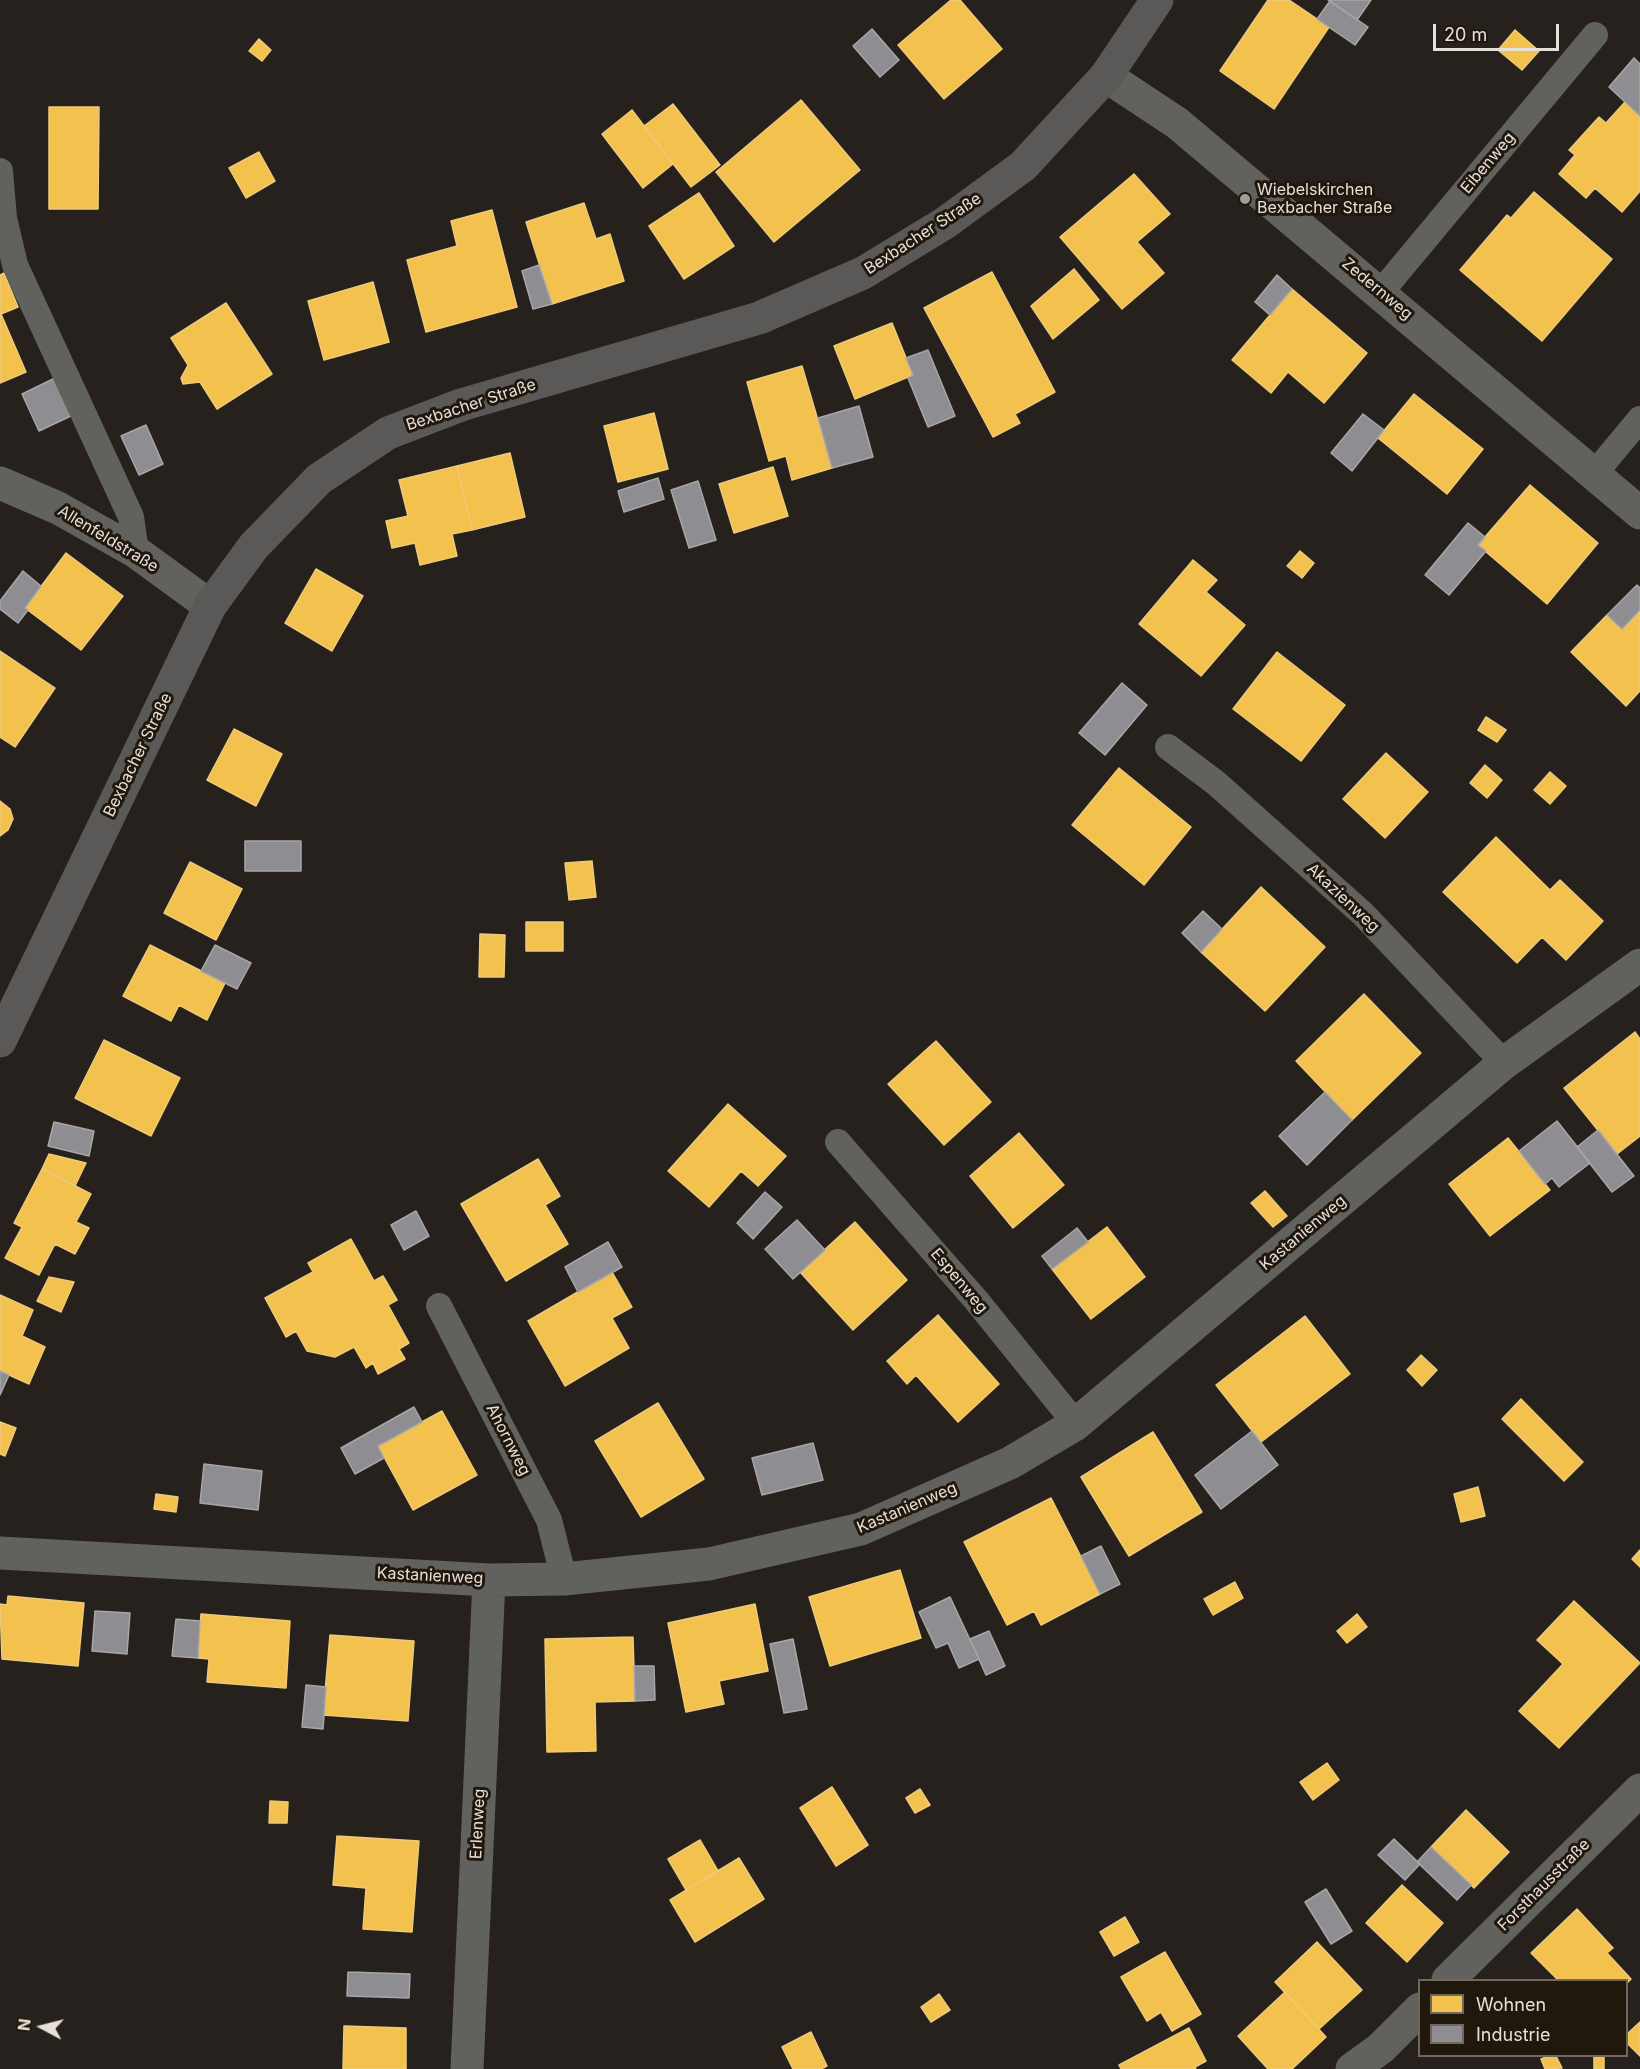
<!DOCTYPE html>
<html>
<head>
<meta charset="utf-8">
<style>
	body { margin:0 }
	#map { position:relative; width:1640px; height:2069px; overflow:hidden; background:#26211c; font-family:Inter,sans-serif }
	canvas { display:block }
	.legend { position:absolute; left:1418px; top:1979px; width:210px; height:78px; box-sizing:border-box; background:#21180d; border:2px solid #70685f; margin:0; padding:8px 10px; list-style:none; font-size:18px; color:#e7e0d9 }
	.legend li { display:flex; align-items:center; gap:12px; height:30px }
	.legend b { width:30px; border:2px solid #70685f }
	.north { position:absolute; left:12px; top:1997px; width:60px; height:60px; -webkit-text-stroke:4px #21180d; paint-order:stroke; rotate:277deg; font-size:16px; font-weight:700; line-height:24px; text-align:center; color:#e7e0d9 }
	.north::after { content:''; display:block; margin:auto; width:21px; height:27px; background:#e7e0d9; clip-path:polygon(50% 0,100% 100%,50% 72%,0 100%) }
	.scale { position:absolute; left:1433px; top:24px; width:126px; height:27px; box-sizing:border-box; border:3px solid #e7e0d9; border-top:0; padding-left:8px; font-size:18px; line-height:21px; white-space:nowrap; color:#e7e0d9; -webkit-text-stroke:4px #21180d; paint-order:stroke }
</style>
</head>
<body>
<div id="map">
<canvas width="1640" height="2069"></canvas>
<ul class="legend">
<li><b style="height:16px;background:#f2c14e"></b>Wohnen</li>
<li><b style="height:16px;background:#8d8d92"></b>Industrie</li>
</ul>
<div class="north">N</div>
<div class="scale">20 m</div>
</div>
<script>
const ctx = document.querySelector('canvas').getContext('2d');
ctx.lineJoin = 'round';
function fillPath(path, color) { ctx.fillStyle = color; ctx.fill(path, 'evenodd'); }
const toPath = rows => new Path2D(rows.map(r => 'M' + r).join(''));
function trace(path, color, width, dash) { ctx.strokeStyle = color; ctx.lineWidth = width; ctx.lineCap = dash ? 'butt' : 'round'; ctx.setLineDash(dash || []); ctx.stroke(path); }
function drawText(font, color, halo, rows, align = 'center') {
  ctx.font = font + ' Inter,sans-serif'; ctx.lineWidth = 6; ctx.setLineDash([]); ctx.textBaseline = 'middle'; ctx.strokeStyle = halo; ctx.fillStyle = color; for (const [text, x, y, turn = 0] of rows) {
    ctx.save(); ctx.translate(x, y); ctx.rotate((+turn || 0) * Math.PI / 180); ctx.textAlign = isNaN(turn) ? turn : align; if (halo) ctx.strokeText(text, 0, 0); ctx.fillText(text, 0, 0); ctx.restore();
  }
}
const homes = toPath([
	[951,0,960,0,1002,49,944,99,898,45,951,0],
	[1268,0,1289,0,1329,27,1274,109,1220,71,1268,0],
	[1515,30,1539,51,1522,70,1498,50,1515,30],
	[259,39,271,50,262,61,249,51,259,39],
	[801,100,860,170,774,242,716,172,801,100],
	[1625,102,1640,116,1640,191,1622,212,1595,188,1586,198,1559,174,1575,155,1569,150,1599,117,1606,123,1625,102],
	[673,104,720,165,691,187,644,126,673,104],
	[49,107,99,107,98,209,49,209,49,107],
	[632,110,673,164,643,188,602,134,632,110],
	[259,152,275,181,246,198,229,168,259,152],
	[1134,174,1170,214,1137,242,1164,273,1122,309,1060,237,1134,174],
	[1534,192,1612,259,1542,341,1460,270,1507,215,1511,218,1534,192],
	[699,193,734,246,684,279,649,226,699,193],
	[584,203,596,239,610,234,624,281,552,304,526,222,584,203],
	[492,210,517,307,426,332,407,260,457,246,451,221,492,210],
	[1074,269,1099,300,1053,339,1031,306,1074,269],
	[992,272,1055,392,1015,414,1020,423,993,437,924,308,992,272],
	[4,273,18,307,1,314,26,372,0,383,0,275,4,273],
	[373,282,389,342,324,360,308,301,373,282],
	[1292,289,1367,353,1324,403,1288,372,1271,393,1232,360,1292,289],
	[226,303,272,374,217,409,200,382,183,384,181,378,188,365,171,338,226,303],
	[892,323,913,375,855,399,834,346,892,323],
	[802,366,832,468,792,480,786,456,769,461,747,382,802,366],
	[1414,394,1483,449,1447,494,1378,438,1414,394],
	[654,413,668,469,618,482,604,426,654,413],
	[510,453,525,517,472,530,457,466,510,453],
	[457,466,472,530,452,534,457,556,420,565,415,543,392,548,386,521,408,516,399,480,457,466],
	[773,467,788,516,734,533,719,484,773,467],
	[1530,485,1598,543,1547,604,1478,545,1530,485],
	[1300,551,1314,563,1302,578,1287,566,1300,551],
	[66,553,123,596,81,650,25,608,66,553],
	[1193,560,1217,580,1206,592,1245,625,1201,676,1139,624,1193,560],
	[316,569,363,596,332,651,285,623,316,569],
	[1640,610,1640,691,1626,706,1571,652,1607,615,1622,629,1640,610],
	[0,651,55,688,15,747,0,737,0,651],
	[1277,652,1345,705,1301,761,1233,709,1277,652],
	[1486,717,1506,730,1497,742,1478,730,1486,717],
	[234,729,282,754,256,806,207,780,234,729],
	[1386,753,1428,792,1385,838,1343,799,1386,753],
	[1485,765,1502,780,1487,798,1470,783,1485,765],
	[1119,768,1191,827,1144,885,1072,825,1119,768],
	[1550,772,1566,786,1550,804,1534,790,1550,772],
	[0,801,10,809,13,819,8,830,0,836,0,801],
	[1496,837,1550,890,1560,880,1603,921,1566,960,1542,937,1517,963,1443,892,1496,837],
	[592,861,596,897,569,900,565,863,592,861],
	[190,862,242,889,216,940,164,913,190,862],
	[1261,887,1325,947,1265,1011,1201,952,1261,887],
	[526,922,563,922,563,951,526,951,526,922],
	[480,934,505,935,504,977,479,977,480,934],
	[150,945,225,983,207,1020,179,1005,171,1021,123,996,150,945],
	[1364,994,1421,1053,1352,1120,1296,1061,1364,994],
	[1635,1032,1640,1039,1640,1136,1617,1154,1564,1088,1635,1032],
	[104,1040,180,1078,151,1136,75,1098,104,1040],
	[936,1041,991,1102,944,1145,888,1084,936,1041],
	[728,1104,786,1156,758,1186,741,1171,709,1207,668,1171,728,1104],
	[1019,1133,1064,1185,1013,1228,970,1176,1019,1133],
	[1508,1138,1550,1190,1490,1236,1449,1184,1508,1138],
	[49,1154,86,1163,75,1186,42,1169,49,1154],
	[538,1159,560,1196,545,1205,568,1244,506,1281,461,1204,538,1159],
	[42,1169,91,1194,76,1222,89,1228,75,1254,55,1244,39,1275,5,1258,22,1227,14,1223,42,1169],
	[1265,1191,1287,1216,1273,1227,1251,1203,1265,1191],
	[855,1222,907,1280,853,1330,800,1272,855,1222],
	[1107,1227,1145,1277,1091,1319,1052,1269,1107,1227],
	[351,1239,374,1281,383,1276,397,1300,388,1305,409,1343,399,1349,405,1359,378,1374,373,1363,366,1368,354,1347,335,1357,307,1351,296,1331,286,1337,265,1298,313,1272,308,1263,351,1239],
	[612,1272,632,1307,612,1318,629,1348,565,1386,528,1321,612,1272],
	[49,1277,74,1282,61,1312,37,1301,49,1277],
	[0,1295,33,1310,22,1336,45,1347,29,1384,0,1371,0,1295],
	[938,1315,999,1384,958,1422,916,1375,907,1384,887,1361,938,1315],
	[1305,1316,1350,1374,1261,1442,1216,1385,1305,1316],
	[1421,1355,1437,1370,1422,1386,1407,1370,1421,1355],
	[1521,1399,1583,1462,1564,1481,1502,1419,1521,1399],
	[658,1403,704,1479,641,1517,595,1441,658,1403],
	[442,1411,477,1475,413,1510,378,1446,442,1411],
	[0,1422,16,1428,5,1456,0,1454,0,1422],
	[1153,1432,1202,1512,1129,1556,1081,1477,1153,1432],
	[1478,1487,1485,1516,1461,1522,1454,1494,1478,1487],
	[156,1494,178,1497,176,1512,154,1509,156,1494],
	[1051,1498,1100,1594,1041,1625,1034,1611,1007,1625,964,1542,1051,1498],
	[1640,1550,1640,1567,1632,1559,1640,1550],
	[900,1570,921,1638,830,1666,809,1597,900,1570],
	[1235,1582,1243,1598,1213,1615,1204,1599,1235,1582],
	[8,1596,84,1603,78,1666,2,1659,0,1604,7,1605,8,1596],
	[1574,1601,1640,1663,1559,1748,1519,1711,1563,1664,1537,1640,1574,1601],
	[755,1604,768,1671,719,1681,724,1704,686,1712,668,1623,755,1604],
	[201,1614,290,1621,286,1688,207,1682,209,1659,198,1658,201,1614],
	[1357,1614,1367,1627,1347,1643,1337,1631,1357,1614],
	[330,1635,414,1641,408,1721,323,1715,330,1635],
	[633,1637,635,1701,595,1702,596,1751,547,1752,545,1639,633,1637],
	[1327,1763,1339,1780,1313,1800,1300,1782,1327,1763],
	[832,1787,868,1845,836,1866,800,1808,832,1787],
	[920,1789,930,1805,915,1813,906,1798,920,1789],
	[270,1801,288,1802,287,1823,269,1823,270,1801],
	[1466,1810,1509,1852,1474,1888,1431,1847,1466,1810],
	[337,1836,419,1841,412,1932,363,1929,366,1888,333,1885,337,1836],
	[700,1840,718,1871,686,1890,668,1859,700,1840],
	[739,1858,764,1899,695,1942,670,1900,739,1858],
	[1402,1885,1443,1923,1407,1962,1366,1923,1402,1885],
	[1577,1909,1613,1948,1607,1953,1631,1979,1626,1984,1626,1980,1558,1980,1531,1953,1577,1909],
	[1125,1917,1139,1942,1114,1956,1100,1932,1125,1917],
	[1317,1942,1362,1990,1319,2029,1275,1982,1317,1942],
	[1165,1952,1201,2014,1172,2031,1161,2012,1147,2021,1121,1977,1165,1952],
	[1285,1992,1326,2037,1292,2069,1268,2069,1238,2036,1285,1992],
	[939,1994,950,2010,931,2022,921,2007,939,1994],
	[1640,2022,1640,2056,1626,2042,1626,2035,1640,2022],
	[344,2026,406,2028,406,2069,343,2069,344,2026],
	[1189,2028,1206,2061,1195,2067,1196,2069,1121,2069,1119,2065,1189,2028],
	[811,2032,827,2066,821,2069,793,2069,782,2047,811,2032],
	[1549,2056,1556,2056,1562,2068,1545,2069,1541,2059,1549,2056],
	[1594,2056,1604,2056,1604,2069,1594,2069,1594,2056]
]);
fillPath(homes, '#f2c14e');
trace(homes, '#efca78', 1.5);
const industry = toPath([
	[1328,0,1371,0,1357,20,1328,0],
	[1330,1,1368,27,1355,45,1317,19,1330,1],
	[872,29,899,60,880,77,853,46,872,29],
	[1634,58,1640,64,1640,116,1609,87,1634,58],
	[539,265,552,304,533,309,522,271,539,265],
	[1277,275,1292,289,1270,315,1255,302,1277,275],
	[928,350,955,416,928,427,908,378,913,375,906,358,928,350],
	[55,378,73,415,39,431,22,394,55,378],
	[859,406,873,457,832,468,818,418,859,406],
	[1363,414,1384,430,1352,471,1331,453,1363,414],
	[146,425,163,464,139,475,121,436,146,425],
	[658,478,664,499,624,512,618,491,658,478],
	[698,481,716,540,689,548,671,490,698,481],
	[1468,523,1485,537,1478,545,1486,551,1449,595,1425,575,1468,523],
	[23,571,41,586,25,608,28,610,18,623,0,609,0,601,23,571],
	[1637,585,1640,588,1640,610,1622,629,1607,615,1637,585],
	[1122,683,1147,705,1105,755,1079,733,1122,683],
	[245,841,301,841,301,871,245,871,245,841],
	[1203,911,1222,929,1201,952,1182,933,1203,911],
	[215,945,251,963,237,989,201,971,215,945],
	[1325,1092,1352,1120,1307,1165,1279,1136,1325,1092],
	[1557,1121,1590,1163,1559,1187,1552,1178,1545,1184,1519,1151,1557,1121],
	[54,1122,94,1131,89,1156,48,1146,54,1122],
	[1598,1130,1634,1176,1612,1192,1577,1147,1598,1130],
	[765,1192,782,1207,753,1239,737,1223,765,1192],
	[416,1211,429,1236,404,1250,391,1225,416,1211],
	[797,1220,825,1250,793,1279,765,1249,797,1220],
	[1077,1228,1088,1242,1052,1269,1042,1256,1077,1228],
	[608,1242,622,1267,578,1292,565,1267,608,1242],
	[0,1371,9,1375,0,1395,0,1371],
	[414,1407,422,1422,378,1446,384,1458,355,1474,341,1448,414,1407],
	[1252,1431,1278,1465,1221,1509,1195,1475,1252,1431],
	[813,1443,823,1480,762,1495,752,1458,813,1443],
	[204,1464,262,1471,258,1510,200,1503,204,1464],
	[1101,1546,1120,1584,1100,1594,1081,1556,1101,1546],
	[950,1597,979,1659,959,1668,948,1643,936,1648,919,1612,950,1597],
	[95,1611,130,1613,127,1654,92,1651,95,1611],
	[176,1619,200,1621,198,1658,172,1656,176,1619],
	[989,1631,1005,1666,986,1675,970,1639,989,1631],
	[793,1639,807,1709,784,1713,770,1644,793,1639],
	[634,1666,654,1666,655,1700,635,1701,634,1666],
	[306,1685,326,1687,323,1729,302,1727,306,1685],
	[1394,1839,1420,1864,1405,1880,1378,1855,1394,1839],
	[1431,1847,1471,1885,1457,1900,1417,1862,1431,1847],
	[1326,1889,1352,1931,1331,1944,1305,1902,1326,1889],
	[348,1972,410,1974,409,1998,347,1996,348,1972]
]);
fillPath(industry, '#8d8d92');
trace(industry, '#a8a6a7', 1.5);
trace(toPath([
	[0,171,4,218,15,265,131,517,136,552],
	[1381,292,1595,35],
	[1595,473,1640,419],
	[1168,747,1216,783,1363,914,1504,1063],
	[838,1142,976,1300,1076,1424],
	[439,1306,549,1520,564,1579]
]), '#61625e', 26);
trace(toPath([
	[1106,76,1177,123,1640,513],
	[0,483,58,508,136,552,210,606],
	[0,1553,489,1580,564,1579,709,1564,861,1529,1010,1463,1076,1424,1504,1063,1640,965],
	[1448,1980,1640,1790],
	[467,2069,489,1580],
	[1352,2069,1381,2048,1420,2009]
]), '#61625e', 33);
trace(toPath([
	[0,1041,210,606,254,546,319,479,388,433,461,405,759,318,863,273,945,223,1023,166,1106,76,1157,0]
]), '#5b5957', 33);
for (const [x, y, r, color] of [
	[1245,199,6,"#a39d97"]
]) { const dot = new Path2D(); dot.arc(x, y, r, 0, 2 * Math.PI); ctx.fillStyle = color; ctx.fill(dot); trace(dot, '#21180d', 2); }
drawText('16px', '#e7e0d9', '#21180d', [
	["Eibenweg",1488,163,-50],
	["Bexbacher Straße",923,234,-33],
	["Zedernweg",1377,289,40],
	["Bexbacher Straße",471,405,-18],
	["Allenfeldstraße",108,539,31],
	["Bexbacher Straße",138,755,-64],
	["Akazienweg",1343,898,43],
	["Kastanienweg",1303,1233,-40],
	["Espenweg",959,1281,50],
	["Ahornweg",508,1440,63],
	["Kastanienweg",907,1508,-23],
	["Kastanienweg",430,1576,3],
	["Erlenweg",478,1824,-87],
	["Forsthausstraße",1544,1885,-45]
]);
drawText('16px', '#e7e0d9', '#21180d', [
	["Wiebelskirchen",1257,190],
	["Bexbacher Straße",1257,208]
], 'left');
</script>
</body>
</html>
